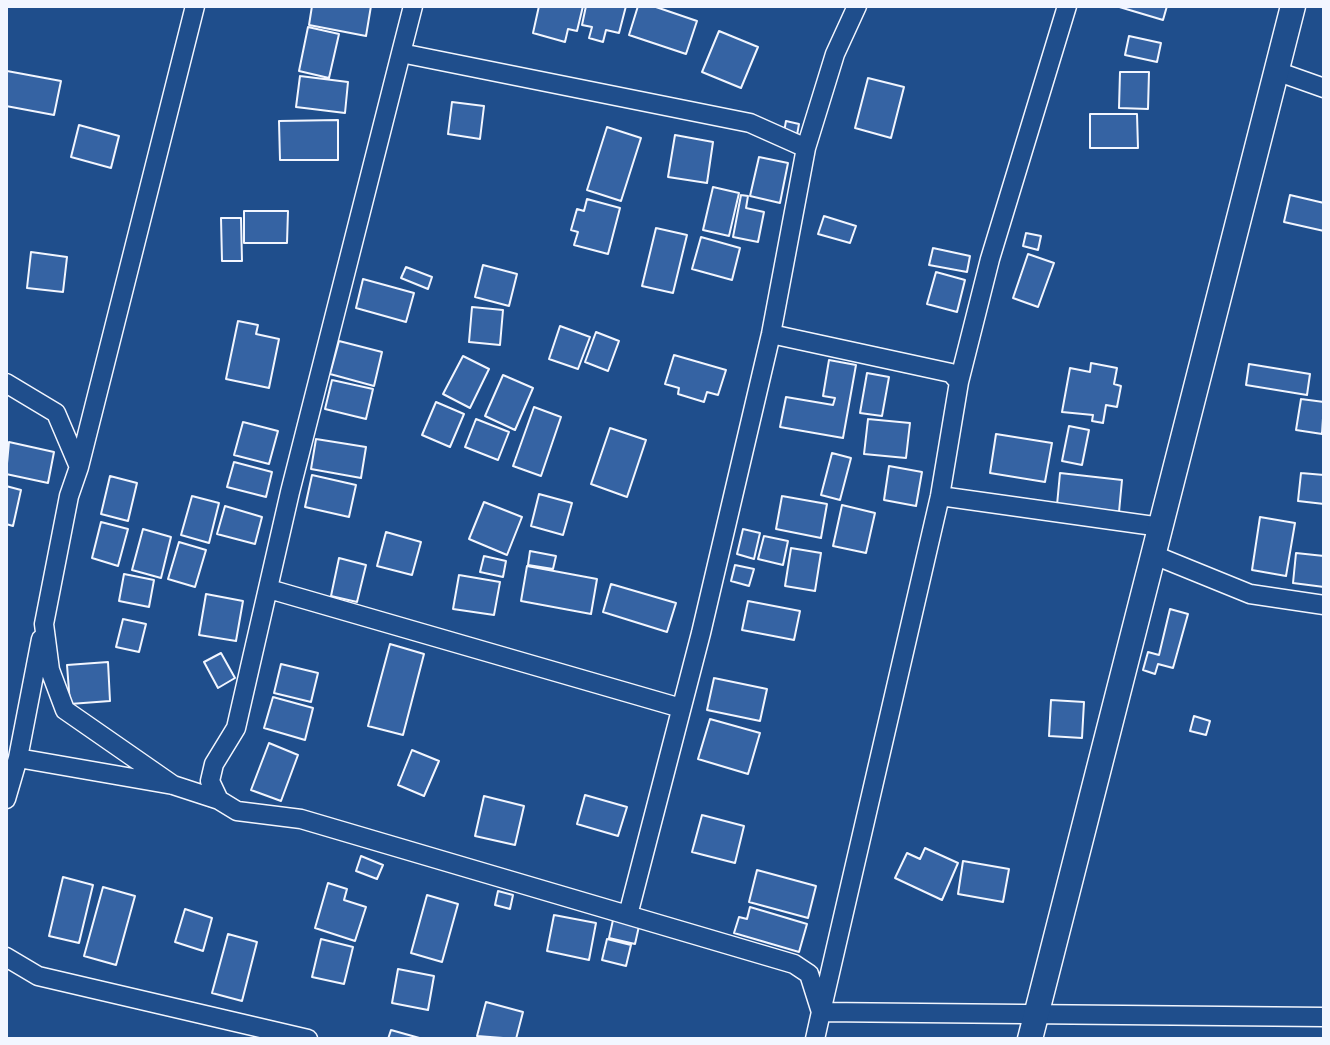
<!DOCTYPE html>
<html>
<head>
<meta charset="utf-8">
<style>
	body { margin:0 }
	#map { position:relative; width:1330px; height:1045px; overflow:hidden; background:#1f4e8c; font-family:"Varela Round",sans-serif }
	canvas { display:block }
	.frame { position:absolute; inset:0; border:8px solid #f2f6ff; pointer-events:none }
</style>
</head>
<body>
<div id="map">
<canvas width="1330" height="1045"></canvas>
<div class="frame"></div>
</div>
<script>
const ctx = document.querySelector('canvas').getContext('2d');
ctx.lineJoin = 'round';
function fillPath(path, color) { ctx.fillStyle = color; ctx.fill(path, 'evenodd'); }
const toPath = rows => new Path2D(rows.map(r => 'M' + r).join(''));
function trace(path, color, width, dash) { ctx.strokeStyle = color; ctx.lineWidth = width; ctx.lineCap = dash ? 'butt' : 'round'; ctx.setLineDash(dash || []); ctx.stroke(path); }
const building = toPath([
	[312,6,371,6,366,36,309,25,312,6],
	[539,6,583,6,577,31,568,29,565,42,533,33,539,6],
	[586,6,626,6,619,33,606,30,603,42,589,38,592,27,582,25,586,6],
	[638,6,653,6,697,21,686,54,629,35,638,6],
	[1116,6,1167,6,1163,20,1116,6],
	[308,27,339,34,329,78,299,71,308,27],
	[719,31,758,47,741,88,702,72,719,31],
	[1129,36,1161,43,1157,62,1125,55,1129,36],
	[7,71,61,81,54,115,6,106,7,71],
	[1120,72,1149,72,1148,109,1119,108,1120,72],
	[300,76,348,82,345,113,296,107,300,76],
	[868,78,904,87,891,138,855,128,868,78],
	[452,102,484,106,480,139,448,134,452,102],
	[1090,114,1137,114,1138,148,1090,148,1090,114],
	[338,120,338,160,280,160,279,121,338,120],
	[786,121,799,124,797,135,784,132,786,121],
	[79,125,119,136,111,168,71,157,79,125],
	[607,127,641,138,621,201,587,190,607,127],
	[675,135,713,142,707,183,668,177,675,135],
	[759,157,788,163,780,203,750,196,759,157],
	[713,187,739,193,729,236,703,230,713,187],
	[741,195,748,196,746,208,764,212,758,242,733,237,741,195],
	[1290,195,1324,203,1324,231,1284,222,1290,195],
	[587,199,620,208,608,254,574,245,578,232,571,230,577,209,584,211,587,199],
	[244,211,288,211,287,243,244,243,244,211],
	[824,216,856,226,850,243,818,234,824,216],
	[221,218,241,218,242,261,222,261,221,218],
	[656,228,687,235,673,293,642,286,656,228],
	[1026,233,1041,236,1038,250,1023,246,1026,233],
	[701,237,740,248,732,280,692,269,701,237],
	[933,248,970,256,967,272,929,265,933,248],
	[31,252,67,257,63,292,27,288,31,252],
	[1028,254,1054,263,1038,307,1013,298,1028,254],
	[483,265,517,274,509,306,475,297,483,265],
	[406,267,432,277,428,289,401,278,406,267],
	[936,272,965,280,957,312,927,304,936,272],
	[363,279,414,293,406,322,356,308,363,279],
	[472,307,503,310,500,345,469,342,472,307],
	[238,321,258,325,256,334,279,339,269,388,226,379,238,321],
	[560,326,590,337,578,369,549,359,560,326],
	[596,332,619,341,608,371,585,362,596,332],
	[339,341,382,352,374,386,330,374,339,341],
	[674,355,726,370,718,395,707,392,704,402,678,394,679,388,665,384,674,355],
	[463,356,489,369,470,408,443,394,463,356],
	[829,360,856,365,843,438,780,427,786,397,833,405,835,398,823,396,829,360],
	[1091,363,1117,368,1114,384,1121,386,1117,407,1106,405,1103,423,1092,421,1093,415,1062,412,1070,368,1090,372,1091,363],
	[1249,364,1310,374,1307,395,1246,385,1249,364],
	[867,373,889,377,882,416,860,413,867,373],
	[503,375,533,388,515,430,485,416,503,375],
	[332,380,373,389,366,419,325,409,332,380],
	[1301,399,1324,402,1322,434,1296,430,1301,399],
	[436,402,464,414,450,447,422,435,436,402],
	[534,407,561,417,541,476,513,466,534,407],
	[476,419,509,432,498,460,465,447,476,419],
	[868,419,910,423,906,458,864,454,868,419],
	[243,422,278,431,269,464,234,455,243,422],
	[1069,426,1089,430,1082,465,1062,461,1069,426],
	[610,428,646,440,627,497,591,484,610,428],
	[996,434,1052,443,1045,482,990,473,996,434],
	[316,439,366,447,361,478,311,469,316,439],
	[9,442,54,452,48,483,6,474,9,442],
	[832,453,851,458,840,500,821,495,832,453],
	[234,462,272,472,266,497,227,487,234,462],
	[889,466,922,472,916,506,884,500,889,466],
	[1060,473,1122,480,1119,512,1057,505,1060,473],
	[1301,473,1324,475,1324,504,1298,501,1301,473],
	[312,475,356,485,349,517,305,507,312,475],
	[110,476,137,483,128,521,101,514,110,476],
	[6,486,21,490,13,526,6,524,6,486],
	[539,494,572,503,563,535,531,526,539,494],
	[192,496,219,503,209,543,181,535,192,496],
	[782,496,827,504,821,538,776,529,782,496],
	[484,502,522,517,507,555,469,539,484,502],
	[842,505,875,513,866,553,833,546,842,505],
	[225,506,262,517,255,544,217,534,225,506],
	[1260,517,1295,523,1286,576,1252,570,1260,517],
	[101,522,128,529,118,566,92,558,101,522],
	[143,529,171,537,161,578,132,570,143,529],
	[743,529,760,533,754,559,737,554,743,529],
	[386,532,421,542,412,575,377,566,386,532],
	[764,536,788,541,783,565,758,559,764,536],
	[179,542,206,550,195,587,168,579,179,542],
	[791,548,821,553,815,591,785,586,791,548],
	[530,551,556,556,553,569,528,565,530,551],
	[1296,553,1324,556,1324,587,1293,583,1296,553],
	[484,556,506,561,503,577,480,572,484,556],
	[339,558,366,565,357,602,331,596,339,558],
	[735,565,754,569,749,586,731,581,735,565],
	[527,566,597,579,591,614,521,601,527,566],
	[124,574,154,580,149,607,119,601,124,574],
	[459,575,500,582,494,615,453,609,459,575],
	[611,584,676,603,667,632,603,612,611,584],
	[206,594,243,601,236,641,199,635,206,594],
	[748,601,800,611,794,640,742,630,748,601],
	[1170,609,1188,614,1173,668,1158,664,1155,674,1143,670,1148,652,1159,655,1170,609],
	[123,619,146,624,139,652,116,647,123,619],
	[390,644,424,654,403,735,368,726,390,644],
	[221,653,235,678,218,688,204,662,221,653],
	[108,662,110,701,70,704,67,665,108,662],
	[281,664,318,673,311,702,274,693,281,664],
	[714,678,767,689,760,721,707,710,714,678],
	[273,697,313,708,305,740,264,728,273,697],
	[1051,700,1084,702,1082,738,1049,736,1051,700],
	[1194,716,1210,721,1206,735,1190,731,1194,716],
	[710,719,760,733,748,774,698,759,710,719],
	[269,743,298,755,281,801,251,790,269,743],
	[412,750,439,761,424,796,398,785,412,750],
	[585,795,627,807,618,836,577,824,585,795],
	[484,796,524,806,515,845,475,836,484,796],
	[702,815,744,826,735,863,692,852,702,815],
	[925,848,958,863,942,900,895,878,907,853,920,859,925,848],
	[361,856,383,865,377,879,356,871,361,856],
	[963,861,1009,869,1003,902,958,894,963,861],
	[757,870,816,886,808,918,749,902,757,870],
	[63,877,93,885,79,943,49,936,63,877],
	[328,883,347,889,344,900,366,907,355,941,315,928,328,883],
	[103,887,135,896,116,965,84,956,103,887],
	[498,891,513,895,510,909,495,905,498,891],
	[427,895,458,904,442,962,411,953,427,895],
	[750,907,807,924,799,952,734,933,739,917,747,919,750,907],
	[185,909,212,918,203,951,175,942,185,909],
	[554,915,596,923,589,960,547,951,554,915],
	[613,920,639,926,635,944,609,938,613,920],
	[228,934,257,942,242,1001,212,993,228,934],
	[321,939,353,947,344,984,312,977,321,939],
	[607,939,631,945,626,966,602,960,607,939],
	[398,969,434,976,428,1010,392,1003,398,969],
	[486,1002,523,1012,516,1039,477,1036,486,1002],
	[391,1030,423,1039,388,1039,391,1030]
]);
fillPath(building, '#3563a3');
trace(building, '#f2f6ff', 2);
const street = toPath([
	[413,6,401,53,750,123,806,148,771,334,701,633,628,915],
	[401,53,290,492,236,728,214,764,210,781,219,800,237,811,301,819,794,964,809,974,821,1012,815,1039],
	[1276,71,1324,88],
	[806,148,835,54,857,6],
	[771,334,951,373,959,382,940,496,821,1012,1324,1017],
	[959,382,990,259,1067,6],
	[6,383,56,413,79,467,69,496,44,624,50,670,65,710,173,785],
	[79,467,195,6],
	[940,496,1161,527],
	[1154,555,1250,594,1324,605],
	[269,589,681,708],
	[18,758,41,639],
	[6,799,18,758,173,785,219,800],
	[6,957,38,976,308,1039]
]);
const secondary = toPath([
	[1030,1039,1293,6]
]);
trace(street, '#f2f6ff', 21);
trace(secondary, '#f2f6ff', 27);
trace(street, '#1f4e8c', 18);
trace(secondary, '#1f4e8c', 24);
</script>
</body>
</html>
